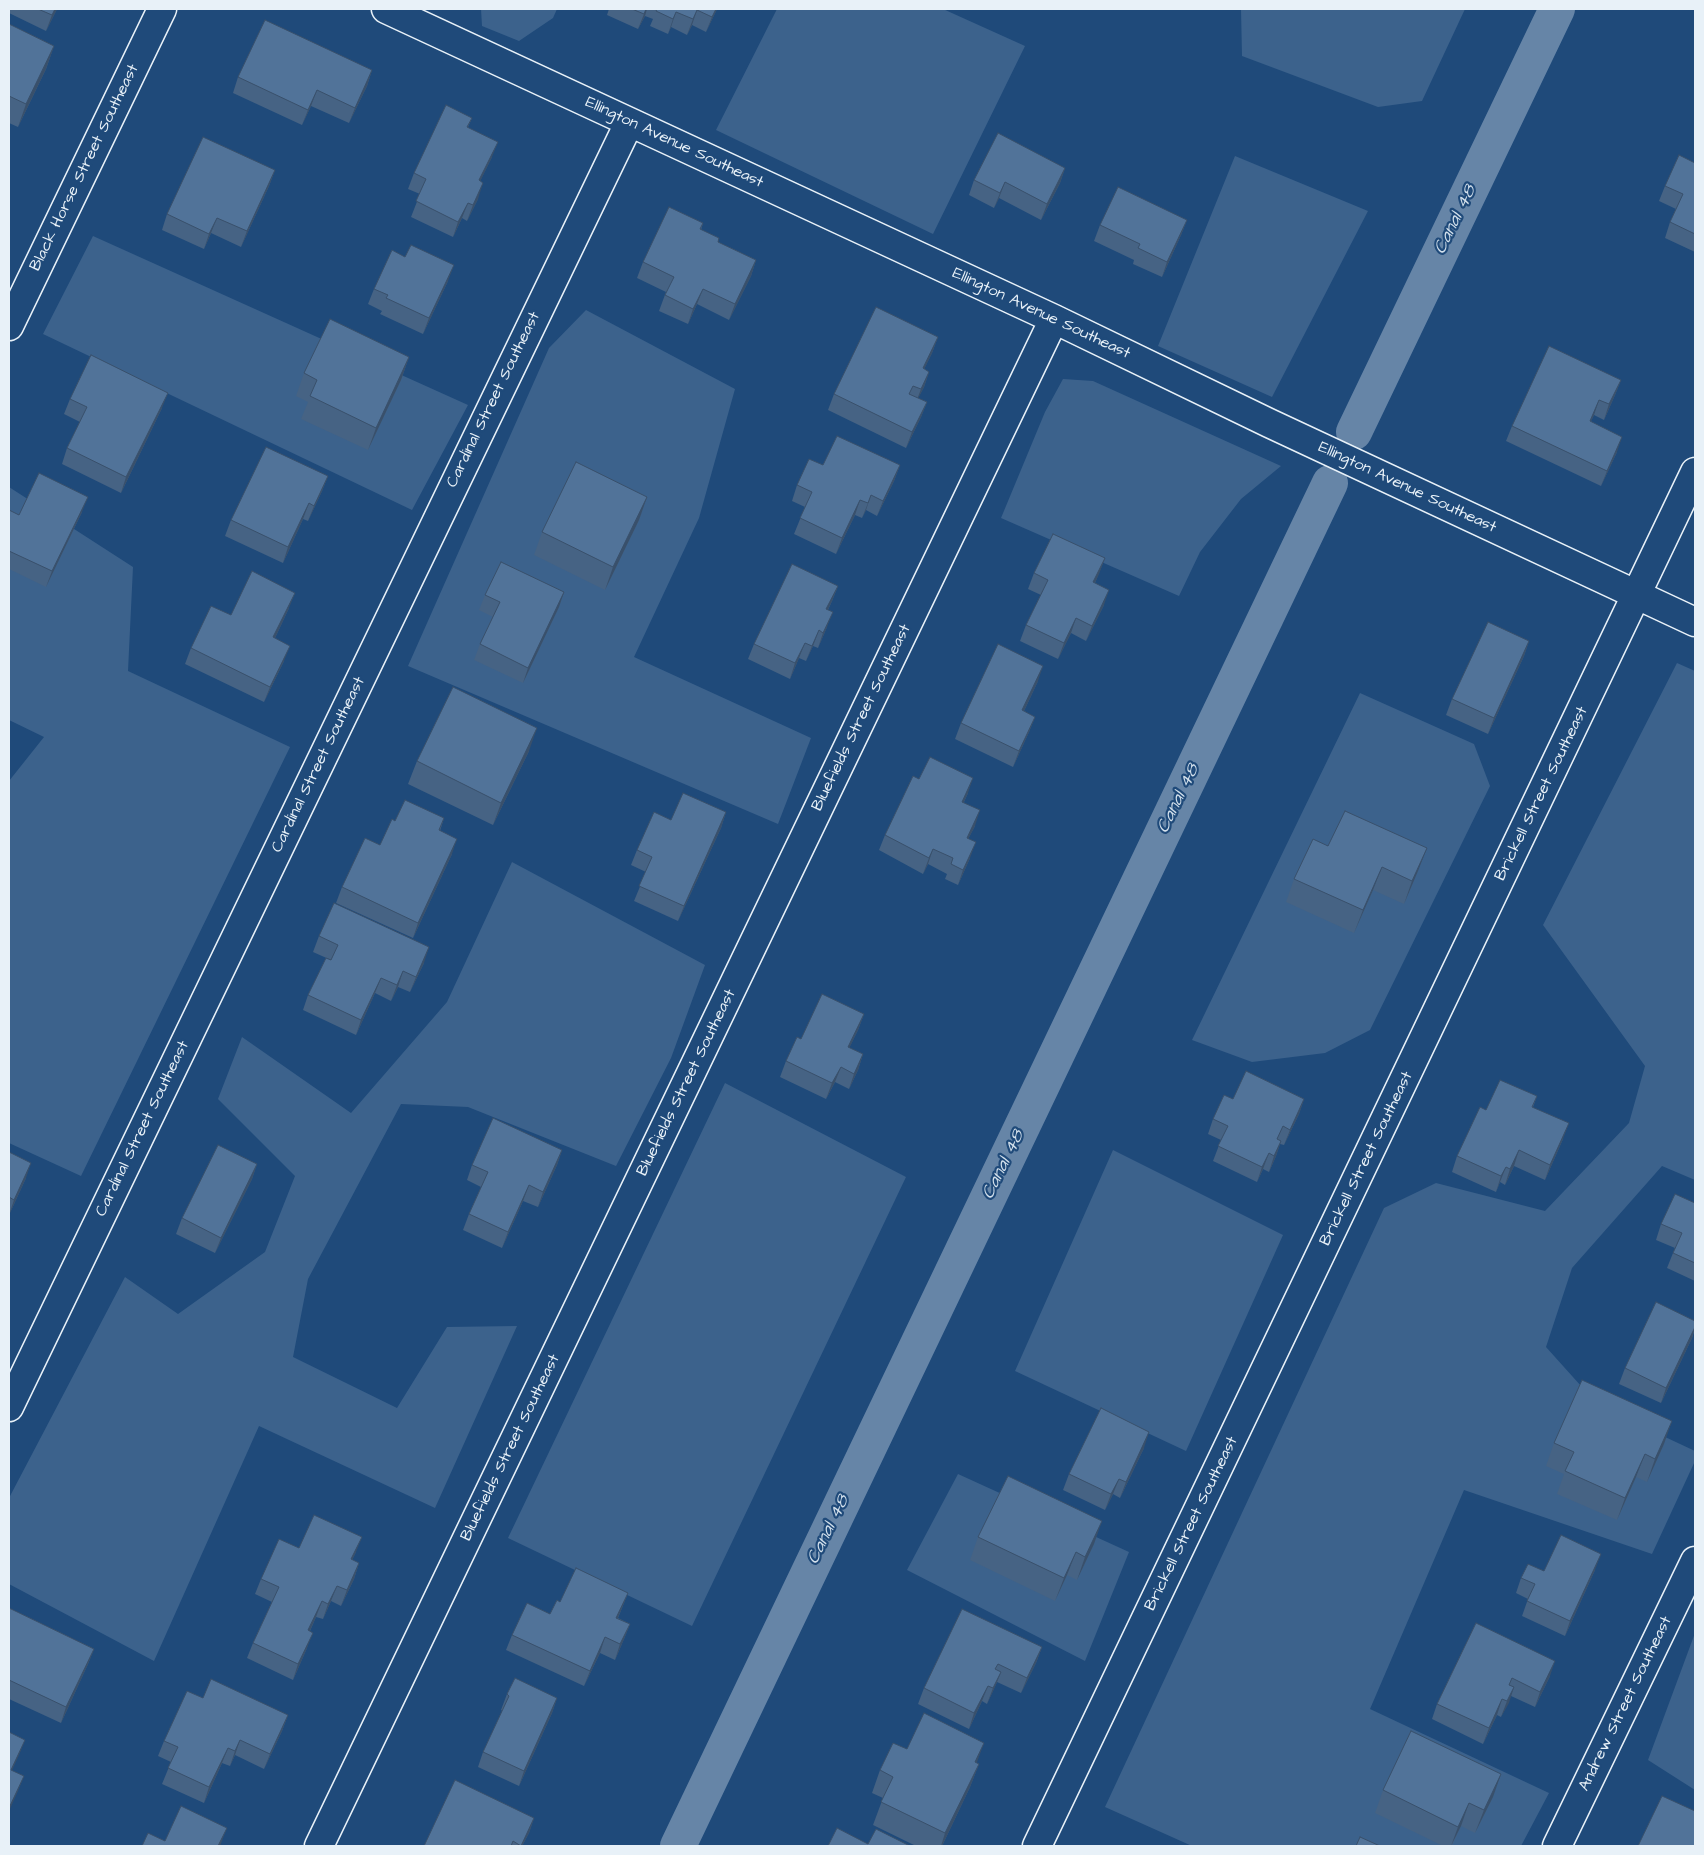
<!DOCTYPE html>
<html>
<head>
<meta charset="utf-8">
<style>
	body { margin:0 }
	#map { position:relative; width:1704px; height:1855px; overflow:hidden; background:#1f4a7a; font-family:"Architects Daughter",sans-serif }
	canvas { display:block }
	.frame { position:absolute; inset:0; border:10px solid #e8f1f8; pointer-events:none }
</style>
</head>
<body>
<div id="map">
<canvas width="1704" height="1855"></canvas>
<div class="frame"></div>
</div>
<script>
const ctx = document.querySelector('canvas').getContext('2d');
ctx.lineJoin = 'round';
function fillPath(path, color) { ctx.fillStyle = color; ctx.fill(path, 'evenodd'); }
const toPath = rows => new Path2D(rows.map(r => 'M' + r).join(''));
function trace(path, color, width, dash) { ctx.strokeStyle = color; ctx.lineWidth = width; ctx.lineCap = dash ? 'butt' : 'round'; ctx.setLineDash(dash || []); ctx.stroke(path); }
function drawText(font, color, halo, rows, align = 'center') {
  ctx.font = font + ' "Architects Daughter",sans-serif'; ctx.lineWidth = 4.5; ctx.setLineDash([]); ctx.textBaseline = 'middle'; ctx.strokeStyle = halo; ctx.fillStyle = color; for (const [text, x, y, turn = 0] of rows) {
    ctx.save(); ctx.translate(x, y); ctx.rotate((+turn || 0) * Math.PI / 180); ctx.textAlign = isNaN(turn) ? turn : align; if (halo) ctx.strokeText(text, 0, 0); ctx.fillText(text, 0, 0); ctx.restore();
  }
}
fillPath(toPath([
	[481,9,557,9,553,18,519,41,482,26],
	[777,9,943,9,1025,46,933,234,716,130],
	[1241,9,1465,9,1422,101,1378,107,1242,56],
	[1235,156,1368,211,1272,397,1158,346],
	[93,236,468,405,412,510,43,334],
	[586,310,735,389,699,518,634,657,811,738,778,824,408,666,549,348],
	[1063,379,1093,381,1281,466,1241,499,1200,552,1179,596,1001,518,1045,412],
	[9,487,133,567,128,671,290,747,81,1176,9,1143,9,781,44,737,9,720],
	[1677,663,1695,671,1695,1180,1662,1166,1572,1268,1546,1347,1599,1406,1695,1451,1695,1461,1652,1554,1464,1490,1370,1709,1549,1793,1521,1846,1192,1846,1105,1807,1384,1208,1436,1183,1545,1211,1629,1123,1645,1066,1543,925],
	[1360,693,1474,744,1490,786,1370,1030,1325,1053,1252,1062,1192,1040],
	[512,862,705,965,671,1058,616,1166,468,1107,401,1104,308,1279,293,1357,397,1408,447,1327,517,1326,435,1508,259,1426,154,1661,9,1584,9,1498,125,1277,178,1314,265,1252,295,1176,218,1099,242,1037,351,1113,447,1002],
	[725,1083,906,1177,692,1626,508,1538],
	[1113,1150,1283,1235,1186,1451,1015,1371],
	[958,1474,1129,1552,1085,1661,907,1570],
	[1695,1633,1695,1790,1648,1760]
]), '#3c628c');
trace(toPath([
	[1354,432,1557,9],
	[678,1846,1330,483]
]), '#6685a7', 36);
const minor = toPath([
	[386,9,1054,319,1269,423,1695,622],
	[9,326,162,9],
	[9,1407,629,123],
	[319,1846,1054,319],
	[1037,1846,1695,472],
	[1557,1846,1695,1561]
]);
trace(minor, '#e8f1f8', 31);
trace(minor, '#1f4a7a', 28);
fillPath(toPath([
	[9,9,57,9,46,31,9,13],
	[609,9,717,9,706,32,692,25,687,35,671,27,668,34,650,26,653,19,645,16,638,29,607,15],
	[9,24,54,46,46,69,18,127,9,123],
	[372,70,367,86,349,123,311,106,302,125,233,93,238,77],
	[472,118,468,127,492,157,480,181,478,199,467,221,462,218,453,237,411,217,420,194,408,189,414,173],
	[1695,163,1695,252,1665,238,1670,222,1676,209,1659,201,1665,186],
	[1065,168,1060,183,1041,220,999,198,994,208,969,195,974,180],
	[275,170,269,186,241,247,211,233,204,249,162,230,167,214],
	[1187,220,1181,235,1162,277,1133,264,1134,260,1094,241,1100,225],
	[703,223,701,230,718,242,756,260,751,276,729,320,697,304,688,324,659,311,666,292,637,278,643,262],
	[405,257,448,281,423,334,380,314,382,311,368,304,374,289],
	[938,337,932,353,924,369,929,372,924,387,918,398,927,402,921,417,906,448,828,410,834,394],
	[409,357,401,380,368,450,301,419,308,402,296,396,304,373],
	[1621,380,1615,395,1604,420,1594,415,1591,421,1617,452,1601,486,1506,441,1512,426],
	[70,399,162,408,121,493,62,464,67,448,80,422,64,414],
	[823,465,900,465,894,481,877,516,866,510,862,518,855,515,836,554,794,534,805,507,792,501,797,485],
	[328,476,322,491,308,521,303,519,283,563,225,536,231,520],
	[647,497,639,520,605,590,534,555,542,532],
	[9,510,19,515,82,512,46,587,9,569],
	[1105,558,1095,583,1104,605,1086,641,1071,633,1058,659,1020,641,1026,625,1041,595,1028,589,1034,573],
	[838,586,832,601,828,610,827,627,818,648,813,646,806,661,799,658,790,679,748,659,754,644],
	[564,592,559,607,523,683,474,660,480,644,493,617,479,610,485,595],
	[289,608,275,638,284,661,264,702,185,664,191,648,231,615],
	[1529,641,1524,656,1488,734,1446,715,1452,699],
	[1038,681,1024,711,1035,717,1029,732,1013,767,955,739,961,723],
	[529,751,493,825,408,784,417,761],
	[919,779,968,793,964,802,975,826,968,839,970,858,958,885,945,879,947,874,928,864,923,874,879,850,885,835],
	[726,812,721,828,678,921,634,901,646,872,631,865,637,850,671,820],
	[444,818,440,831,452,854,413,938,336,903,342,887,380,845,395,821],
	[1328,846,1418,871,1404,904,1373,890,1354,933,1286,902,1294,879],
	[319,936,424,963,410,992,398,987,391,1001,375,993,356,1035,303,1010,308,995,331,960,313,952],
	[864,1014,858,1030,849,1048,863,1054,858,1070,849,1089,835,1082,826,1099,780,1077,786,1061,801,1039],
	[1537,1096,1533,1107,1563,1139,1545,1180,1514,1166,1505,1185,1500,1182,1496,1192,1452,1172,1457,1156,1486,1110],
	[1233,1099,1304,1099,1299,1114,1284,1145,1280,1144,1276,1156,1269,1172,1263,1169,1257,1182,1213,1161,1221,1140,1208,1134,1213,1119],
	[562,1150,557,1165,538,1207,523,1201,502,1248,463,1230,469,1214,481,1187,467,1180,472,1165],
	[9,1152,26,1178,9,1215],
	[257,1164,252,1179,215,1253,176,1234,182,1218],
	[1695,1203,1695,1281,1667,1268,1675,1248,1656,1240,1661,1224],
	[1695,1321,1695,1329,1692,1338,1661,1403,1619,1384,1625,1368],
	[1554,1443,1664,1444,1647,1482,1636,1477,1617,1520,1557,1494,1564,1474,1546,1466],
	[1144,1448,1120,1498,1113,1494,1105,1510,1063,1490,1069,1474],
	[978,1537,1094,1544,1077,1580,1067,1575,1055,1601,970,1560],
	[299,1548,356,1552,352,1560,359,1563,354,1579,341,1606,331,1601,323,1619,316,1617,310,1631,307,1648,293,1680,247,1658,253,1643,272,1602,255,1594,261,1579],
	[1595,1570,1565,1636,1522,1616,1528,1599,1516,1593,1521,1578,1544,1571],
	[628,1593,618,1618,630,1624,624,1639,615,1660,600,1653,584,1686,506,1650,512,1635,550,1614,560,1602],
	[9,1608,94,1649,88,1664,61,1723,9,1699],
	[1476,1623,1550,1676,1535,1707,1511,1696,1501,1717,1497,1715,1483,1744,1432,1719,1437,1704],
	[1042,1647,1036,1663,1021,1693,997,1682,987,1704,982,1701,969,1729,918,1704,924,1688],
	[507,1694,557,1698,552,1713,519,1786,478,1767,483,1752,503,1711,501,1710],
	[203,1698,288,1715,282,1731,264,1769,235,1755,230,1766,222,1763,204,1803,162,1784,171,1762,158,1756,164,1741],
	[907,1749,979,1764,970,1787,942,1846,916,1846,873,1825,883,1798,872,1793,880,1770],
	[1383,1790,1493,1797,1475,1833,1461,1826,1452,1846,1443,1846,1375,1813],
	[534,1818,529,1833,522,1846,424,1846]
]), '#466384');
fillPath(toPath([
	[55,9,57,9,46,31,52,15],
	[646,9,647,9,645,16,638,29],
	[716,9,717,9,706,32,712,17],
	[697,10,692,25,687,35,693,19],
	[676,12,671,27,668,34,673,19],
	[54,46,46,69,18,127,26,104],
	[372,70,367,86,349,123,355,108],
	[317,90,311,106,302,125,308,110],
	[498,142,492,157,473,196,479,180],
	[1065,168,1060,183,1041,220,1047,204],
	[275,170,269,186,241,247,247,231],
	[1005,182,999,198,994,208,1000,193],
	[483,183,478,199,467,221,473,205],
	[468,203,462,218,453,237,458,222],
	[217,218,211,233,204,249,209,234],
	[1187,220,1181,235,1162,277,1167,262],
	[756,260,751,276,729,320,735,304],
	[454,265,448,281,423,334,429,318],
	[703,289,697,304,688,324,693,309],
	[938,337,932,353,917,384,923,368],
	[409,357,401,380,368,450,376,428],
	[929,372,924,387,915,405,921,389],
	[1621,380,1615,395,1604,420,1609,404],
	[168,393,162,408,121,493,126,477],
	[1599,400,1594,415,1584,436,1590,421],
	[927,402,921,417,906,448,912,432],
	[1622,437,1617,452,1601,486,1607,471],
	[900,465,894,481,877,516,883,501],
	[328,476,322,491,308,521,314,506],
	[871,495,866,510,862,518,868,503],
	[88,497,82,512,46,587,52,571],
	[647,497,639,520,605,590,613,567],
	[860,500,855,515,836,554,842,538],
	[309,503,303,519,283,563,288,547],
	[1105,558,1099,574,1088,598,1093,582],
	[838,586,832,601,821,624,826,609],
	[1109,590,1104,605,1086,641,1092,626],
	[564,592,559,607,523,683,528,668],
	[295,593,289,608,268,653,273,637],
	[833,612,827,627,818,648,823,633],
	[1076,618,1071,633,1058,659,1064,643],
	[819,630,813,646,806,661,812,646],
	[1529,641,1524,656,1488,734,1494,718],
	[805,643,799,658,790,679,795,663],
	[290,646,284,661,264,702,270,687],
	[1043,666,1038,681,1017,726,1022,710],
	[1035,717,1029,732,1013,767,1019,751],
	[537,728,529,751,493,825,501,803],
	[973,778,968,793,957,817,962,802],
	[980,810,975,826,961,853,967,838],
	[726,812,721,828,678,921,684,906],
	[457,839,452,854,413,938,418,923],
	[976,842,970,858,958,885,963,870],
	[1427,848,1418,871,1404,904,1412,881],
	[933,849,928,864,923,874,929,858],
	[1382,867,1373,890,1354,933,1363,910],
	[429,947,424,963,410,992,416,977],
	[403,971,398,987,391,1001,397,985],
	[381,978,375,993,356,1035,361,1020],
	[864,1014,858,1030,842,1063,848,1047],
	[863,1054,858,1070,849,1089,854,1074],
	[841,1067,835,1082,826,1099,832,1083],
	[1304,1099,1299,1114,1284,1145,1290,1130],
	[1569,1123,1563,1139,1545,1180,1550,1165],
	[1281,1141,1276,1156,1269,1172,1274,1156],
	[562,1150,557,1165,538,1207,543,1192],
	[1519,1150,1514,1166,1505,1185,1510,1169],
	[1269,1153,1263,1169,1257,1182,1262,1167],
	[31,1163,26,1178,9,1215,14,1200],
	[257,1164,252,1179,215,1253,221,1238],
	[1506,1167,1496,1192,1501,1176],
	[529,1185,523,1201,502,1248,508,1232],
	[1695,1327,1692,1338,1661,1403,1666,1388],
	[1672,1421,1664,1444,1647,1482,1655,1459],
	[1149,1432,1144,1448,1120,1498,1126,1482],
	[1645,1454,1636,1477,1617,1520,1625,1498],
	[1119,1479,1113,1494,1105,1510,1111,1494],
	[1102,1521,1094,1544,1077,1580,1085,1557],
	[362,1537,356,1552,345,1575,351,1559],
	[1076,1552,1067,1575,1055,1601,1064,1578],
	[1601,1554,1595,1570,1565,1636,1570,1621],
	[359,1563,354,1579,341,1606,347,1590],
	[337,1586,331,1601,323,1619,328,1604],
	[628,1593,622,1608,611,1633,616,1618],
	[322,1601,316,1617,303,1646,308,1630],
	[630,1624,624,1639,615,1660,620,1644],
	[313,1633,307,1648,293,1680,298,1664],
	[605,1637,600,1653,584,1686,590,1671],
	[1042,1647,1036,1663,1021,1693,1027,1678],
	[94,1649,88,1664,61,1723,66,1707],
	[1555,1661,1550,1676,1535,1707,1540,1692],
	[1001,1672,995,1687,987,1704,993,1688],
	[988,1686,982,1701,969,1729,974,1713],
	[1514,1687,1509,1703,1501,1717,1507,1701],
	[557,1698,552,1713,519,1786,524,1771],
	[1502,1699,1497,1715,1483,1744,1489,1728],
	[288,1715,282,1731,264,1769,270,1754],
	[25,1740,19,1755,9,1777,11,1770],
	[240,1740,235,1755,230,1766,235,1751],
	[984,1743,976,1765,975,1762],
	[228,1748,222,1763,204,1803,209,1787],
	[979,1764,970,1787,942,1846,941,1846,945,1833],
	[1501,1774,1493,1797,1475,1833,1484,1810],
	[24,1776,18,1791,9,1811,9,1808],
	[1469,1803,1461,1826,1451,1846,1458,1827],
	[534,1818,529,1833,522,1846,520,1846],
	[227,1828,220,1846,218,1846]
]), '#39506b');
const building = toPath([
	[38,9,55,9,52,15,38,9],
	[632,9,646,9,644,14,632,9],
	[657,9,716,9,712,17,697,10,693,19,676,12,673,19,656,11,657,9],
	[265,20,372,70,355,108,317,90,308,110,238,77,265,20],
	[9,24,54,46,26,104,9,96,9,24],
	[446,105,472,118,467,127,498,142,479,180,483,183,473,205,468,203,458,222,416,201,426,179,414,173,446,105],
	[998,133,1065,168,1047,204,1005,182,1000,193,974,180,998,133],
	[203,137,275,170,247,231,217,218,209,234,167,214,203,137],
	[1679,155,1695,163,1695,234,1670,222,1683,194,1665,186,1679,155],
	[1118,187,1187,220,1167,262,1138,248,1140,244,1100,225,1118,187],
	[669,207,703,223,700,229,719,238,718,242,756,260,735,304,703,289,693,309,665,295,674,277,643,262,669,207],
	[411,245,454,265,429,318,386,298,388,295,374,289,392,250,405,257,411,245],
	[876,307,938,337,923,368,929,372,921,389,913,386,909,394,927,402,912,432,834,394,876,307],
	[330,319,409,357,376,428,310,396,317,380,304,373,330,319],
	[1549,346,1621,380,1609,404,1599,400,1590,421,1622,437,1607,471,1512,426,1549,346],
	[91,355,168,393,126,477,67,448,87,407,70,399,91,355],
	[837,436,900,465,883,501,871,495,868,503,860,500,842,538,800,518,812,492,797,485,809,459,823,465,837,436],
	[266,447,328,476,314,506,309,503,288,547,231,520,266,447],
	[576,462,647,497,613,567,542,532,576,462],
	[39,473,88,497,52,571,9,551,9,510,19,515,39,473],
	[1053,534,1105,558,1093,582,1109,590,1092,626,1076,618,1064,643,1026,625,1048,580,1034,573,1053,534],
	[501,562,564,592,528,668,480,644,500,602,485,595,501,562],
	[792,564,838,586,826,609,833,612,823,633,819,630,812,646,805,643,795,663,754,644,792,564],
	[252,571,295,593,273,637,290,646,270,687,191,648,211,606,231,615,252,571],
	[1488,622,1529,641,1494,718,1452,699,1488,622],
	[998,644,1043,666,1022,710,1035,717,1019,751,961,723,998,644],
	[453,687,537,728,501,803,417,761,453,687],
	[930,757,973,778,962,802,980,810,967,838,976,842,963,870,951,864,953,858,933,849,929,858,885,835,913,776,919,779,930,757],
	[683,793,726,812,684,906,639,886,652,857,637,850,654,812,671,820,683,793],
	[405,800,444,818,439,830,457,839,418,923,342,887,365,838,380,845,392,819,395,821,405,800],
	[1345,811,1427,848,1412,881,1382,867,1363,910,1294,879,1313,839,1328,846,1345,811],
	[334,903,429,947,416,977,403,971,397,985,381,978,361,1020,308,995,326,958,331,960,338,945,319,936,334,903],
	[822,994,864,1014,848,1047,863,1054,854,1074,841,1067,832,1083,786,1061,797,1037,801,1039,822,994],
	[1246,1071,1304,1099,1290,1130,1283,1126,1277,1139,1281,1141,1274,1156,1269,1153,1262,1167,1218,1146,1228,1126,1213,1119,1224,1095,1233,1099,1246,1071],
	[1500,1080,1537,1096,1532,1107,1569,1123,1550,1165,1519,1150,1510,1169,1506,1167,1501,1176,1457,1156,1480,1107,1486,1110,1500,1080],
	[493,1118,562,1150,543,1192,529,1185,508,1232,469,1214,488,1172,472,1165,493,1118],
	[218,1145,257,1164,221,1238,182,1218,218,1145],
	[9,1152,31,1163,14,1200,9,1197,9,1152],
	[1675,1194,1695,1203,1695,1263,1673,1253,1682,1233,1661,1224,1675,1194],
	[1656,1302,1695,1321,1695,1327,1666,1388,1625,1368,1656,1302],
	[1582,1380,1672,1421,1655,1459,1645,1454,1625,1498,1565,1471,1574,1452,1554,1443,1582,1380],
	[1101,1408,1149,1432,1126,1482,1119,1479,1111,1494,1069,1474,1101,1408],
	[1008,1476,1102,1521,1085,1557,1076,1552,1064,1578,978,1537,1008,1476],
	[314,1515,362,1537,351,1559,359,1563,347,1590,337,1586,328,1604,322,1601,308,1630,313,1633,298,1664,253,1643,279,1587,261,1579,279,1539,299,1548,314,1515],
	[1561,1535,1601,1554,1570,1621,1527,1601,1535,1584,1521,1578,1528,1564,1544,1571,1561,1535],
	[576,1568,628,1593,616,1618,630,1624,620,1644,605,1637,590,1671,512,1635,527,1603,550,1614,557,1600,560,1602,576,1568],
	[9,1608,94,1649,66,1707,9,1680,9,1608],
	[962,1609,1042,1647,1027,1678,998,1664,995,1669,1001,1672,993,1688,988,1686,974,1713,924,1688,962,1609],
	[1476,1623,1555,1661,1540,1692,1512,1678,1509,1685,1514,1687,1507,1701,1502,1699,1489,1728,1437,1704,1476,1623],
	[515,1678,557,1698,524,1771,483,1752,509,1696,507,1694,515,1678],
	[211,1679,288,1715,270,1754,240,1740,235,1751,228,1748,209,1787,168,1768,178,1747,164,1741,187,1691,203,1698,211,1679],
	[924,1713,984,1743,975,1762,979,1764,945,1833,881,1802,893,1777,880,1770,893,1743,907,1749,924,1713],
	[1411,1731,1501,1774,1484,1810,1469,1803,1458,1827,1383,1790,1411,1731],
	[9,1732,25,1740,11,1770,24,1776,9,1808,9,1732],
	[455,1780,534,1818,521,1846,513,1841,511,1846,424,1846,455,1780],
	[1662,1796,1695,1811,1695,1846,1638,1846,1662,1796],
	[181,1806,227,1828,218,1846,142,1846,148,1833,165,1841,181,1806],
	[837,1828,868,1844,876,1829,910,1846,828,1846,837,1828],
	[1360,1837,1380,1846,1356,1846,1360,1837]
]);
fillPath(building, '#517399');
trace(building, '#39506b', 1);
drawText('16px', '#e8f1f8', '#1f4a7a', [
	["Ellington Avenue Southeast",674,143,25],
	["Black Horse Street Southeast",85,168,-64],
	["Ellington Avenue Southeast",1041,314,25],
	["Cardinal Street Southeast",494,400,-64],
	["Ellington Avenue Southeast",1407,488,25],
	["Bluefields Street Southeast",862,718,-64],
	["Cardinal Street Southeast",319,765,-64],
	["Brickell Street Southeast",1542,794,-64],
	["Bluefields Street Southeast",687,1083,-64],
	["Cardinal Street Southeast",143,1129,-64],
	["Brickell Street Southeast",1367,1159,-64],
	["Bluefields Street Southeast",511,1448,-64],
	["Brickell Street Southeast",1192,1524,-64],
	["Andrew Street Southeast",1626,1704,-64]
]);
drawText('italic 18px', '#d4e1ec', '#1f4a7a', [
	["Canal 48",1456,220,-64],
	["Canal 48",1179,799,-64],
	["Canal 48",1004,1165,-64],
	["Canal 48",829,1530,-64]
]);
</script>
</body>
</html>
